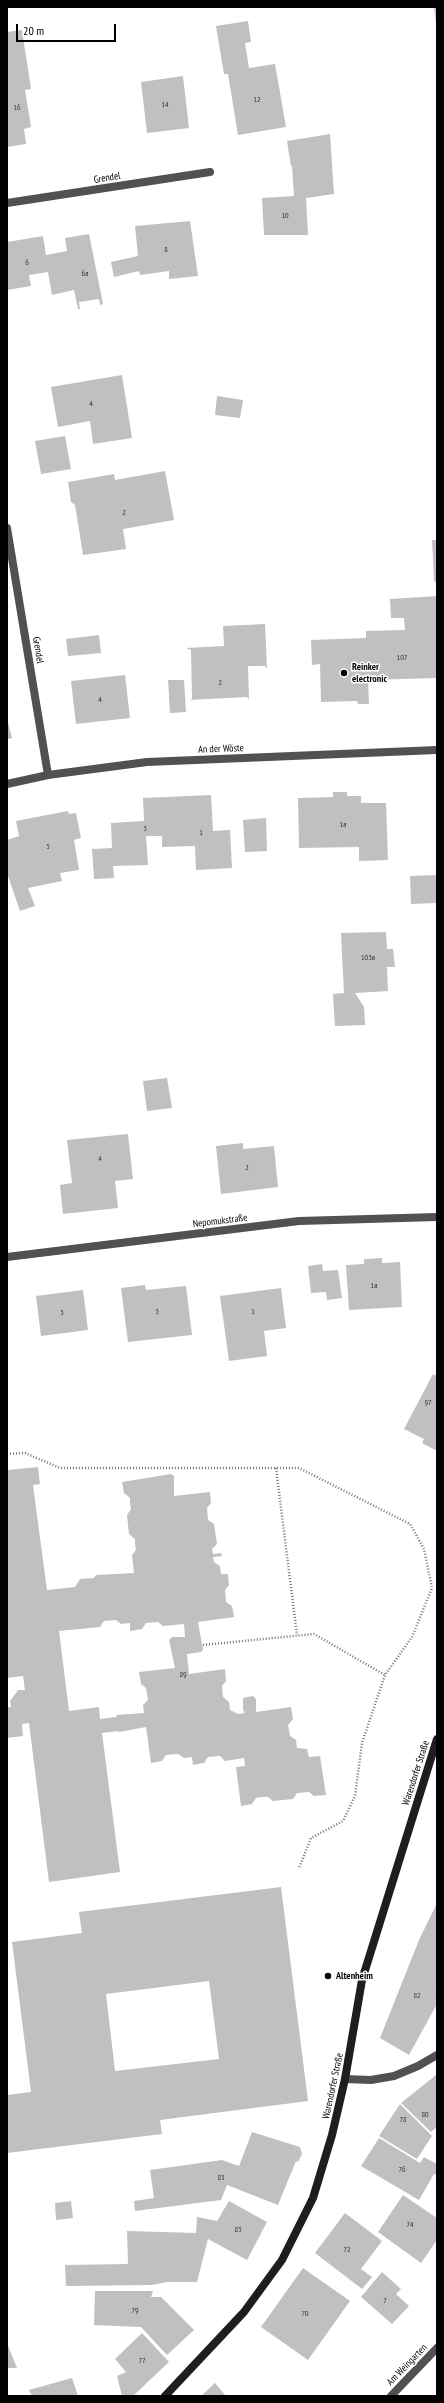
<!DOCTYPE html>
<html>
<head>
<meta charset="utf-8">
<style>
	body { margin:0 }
	#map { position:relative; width:444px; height:2403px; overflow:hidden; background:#fff; font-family:"PT Sans Narrow",sans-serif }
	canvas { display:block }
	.frame { position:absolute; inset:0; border:8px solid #000; pointer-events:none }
	.scale { position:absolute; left:16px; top:24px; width:100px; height:18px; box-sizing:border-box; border:2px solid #000; border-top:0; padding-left:5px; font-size:12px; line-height:14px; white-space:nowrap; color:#000; -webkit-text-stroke:3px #fff; paint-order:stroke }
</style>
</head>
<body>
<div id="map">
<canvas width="444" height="2403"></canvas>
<div class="frame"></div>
<div class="scale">20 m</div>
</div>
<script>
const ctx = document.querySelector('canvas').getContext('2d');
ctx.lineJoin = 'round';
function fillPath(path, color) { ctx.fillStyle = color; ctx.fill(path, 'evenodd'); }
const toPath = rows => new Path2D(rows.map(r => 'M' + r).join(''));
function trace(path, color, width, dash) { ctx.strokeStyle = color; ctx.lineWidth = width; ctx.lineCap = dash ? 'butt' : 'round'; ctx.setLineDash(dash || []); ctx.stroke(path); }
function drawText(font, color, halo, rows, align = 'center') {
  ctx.font = font + ' "PT Sans Narrow",sans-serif'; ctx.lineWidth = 3; ctx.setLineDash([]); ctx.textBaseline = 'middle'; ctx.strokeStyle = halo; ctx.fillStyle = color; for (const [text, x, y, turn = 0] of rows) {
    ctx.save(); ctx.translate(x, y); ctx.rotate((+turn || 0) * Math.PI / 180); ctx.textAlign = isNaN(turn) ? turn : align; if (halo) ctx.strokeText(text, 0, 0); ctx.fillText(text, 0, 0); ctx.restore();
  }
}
fillPath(toPath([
	[434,7,437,7,437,24,436,24],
	[248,21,251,42,245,43,249,68,275,64,286,127,238,135,228,74,224,74,216,26],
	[22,30,31,89,25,90,31,127,24,129,26,144,7,147,7,32],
	[183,76,189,128,147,133,141,82],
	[330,134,334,194,306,198,308,235,264,235,262,198,294,196,292,166,304,164,291,166,287,141],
	[190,221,198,276,169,279,169,271,140,275,139,271,114,277,111,262,138,256,135,226],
	[89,234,103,304,100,305,99,299,79,302,80,309,78,309,74,290,52,295,48,272,29,275,31,286,7,290,7,242,43,236,46,255,67,251,65,238],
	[122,375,132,438,93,444,90,421,58,427,51,387],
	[217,396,243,400,240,418,215,415],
	[65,436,71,469,41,474,35,441],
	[165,471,174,520,123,529,126,549,83,555,75,505,71,502,68,482,114,474,115,480],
	[432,540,437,540,437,581,434,582],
	[437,596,437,678,368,680,369,704,358,704,357,701,321,702,320,664,312,665,311,640,366,638,366,631,405,630,404,618,391,618,390,599],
	[265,624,267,669,265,666,248,666,249,700,247,697,189,700,192,699,191,650,186,648,224,646,223,626],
	[99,635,101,653,68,656,66,639],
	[125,675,130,718,76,724,71,681],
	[168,680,184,680,186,712,170,713],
	[7,719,12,738,7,739],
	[333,792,347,792,347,796,361,796,361,803,386,803,388,860,359,861,359,847,299,848,298,798,333,797],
	[211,795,213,831,230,830,232,868,196,870,195,846,162,847,162,836,146,836,148,865,113,866,114,878,94,879,92,849,112,848,111,823,144,821,143,798],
	[68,811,69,814,76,813,81,838,74,840,79,870,60,873,62,881,28,888,35,906,20,911,7,873,7,840,19,836,16,821],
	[266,818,267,851,245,852,243,820],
	[437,875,437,903,411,904,410,876],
	[386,932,387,949,393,949,395,967,387,967,388,991,355,993,364,1007,365,1025,335,1026,333,994,344,993,341,933],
	[167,1078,172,1108,147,1111,143,1081],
	[128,1134,133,1179,115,1181,118,1208,63,1214,60,1185,72,1183,67,1140],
	[243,1143,243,1149,274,1146,278,1187,221,1194,216,1146],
	[382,1258,382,1263,400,1262,402,1307,349,1310,346,1265,364,1264,364,1259],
	[322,1264,323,1271,338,1270,342,1298,327,1300,326,1292,311,1293,308,1266],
	[145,1285,146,1290,186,1286,192,1335,128,1342,121,1288],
	[281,1288,286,1328,264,1331,267,1356,229,1361,220,1296],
	[83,1290,88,1330,41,1336,36,1296],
	[433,1374,437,1376,437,1451,422,1443,424,1439,404,1429],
	[38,1467,40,1484,33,1485,47,1590,75,1587,80,1579,94,1578,96,1575,134,1573,132,1555,136,1550,135,1544,135,1539,129,1534,127,1515,131,1509,130,1503,130,1498,124,1493,122,1482,171,1474,174,1476,174,1496,210,1492,211,1503,207,1508,208,1520,214,1524,217,1544,212,1549,213,1554,221,1553,222,1556,213,1557,214,1562,220,1566,221,1574,228,1574,229,1585,225,1590,226,1602,232,1606,234,1617,198,1622,203,1650,201,1652,187,1654,189,1674,225,1669,226,1681,222,1686,223,1697,229,1702,230,1710,238,1714,245,1713,243,1710,243,1698,253,1696,256,1699,256,1712,291,1707,293,1719,288,1725,290,1736,296,1740,297,1748,307,1749,309,1757,320,1756,326,1795,314,1796,309,1792,297,1793,293,1799,273,1801,268,1797,262,1797,256,1798,252,1804,241,1806,236,1767,245,1766,244,1758,225,1761,220,1756,208,1757,204,1763,193,1765,192,1757,184,1758,178,1754,166,1755,162,1761,151,1763,146,1727,119,1732,118,1731,102,1733,120,1872,49,1882,29,1723,22,1724,23,1736,7,1738,7,1707,11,1707,10,1701,18,1690,25,1690,23,1676,7,1678,7,1470],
	[116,1620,121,1624,130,1623,130,1631,142,1629,146,1623,158,1622,163,1626,184,1624,185,1637,172,1637,169,1640,175,1668,139,1672,141,1684,146,1688,148,1700,143,1705,144,1713,117,1715,116,1717,100,1719,99,1707,69,1711,59,1631,100,1627,104,1621],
	[281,1887,308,2101,160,2120,162,2134,7,2153,7,2095,31,2092,12,1942,82,1933,79,1912],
	[209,1981,219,2059,115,2071,106,1994],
	[437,1903,437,1985,435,1987,437,1988,437,2004,409,2055,380,2038,419,1940],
	[436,2075,437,2127,431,2132,401,2103],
	[400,2104,432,2136,417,2159,379,2136],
	[252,2132,300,2147,302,2154,298,2162,296,2161,278,2205,227,2185,221,2200,135,2211,134,2201,154,2198,150,2170,222,2160,239,2166],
	[379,2138,420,2163,424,2157,437,2164,437,2175,434,2174,419,2200,361,2166],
	[403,2195,437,2218,437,2240,421,2263,378,2232],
	[71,2201,73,2218,56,2220,55,2203],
	[229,2201,267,2222,247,2260,208,2239,197,2282,167,2282,152,2285,66,2286,65,2265,128,2264,127,2231,196,2233,197,2217,217,2221],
	[345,2213,382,2241,361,2269,372,2277,362,2289,315,2253],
	[303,2268,350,2301,308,2360,261,2327],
	[382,2272,401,2289,396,2294,409,2306,392,2324,361,2297],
	[95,2291,153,2291,151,2297,161,2297,194,2330,167,2355,141,2327,94,2325],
	[142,2333,169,2362,133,2396,122,2396,117,2376,126,2372,115,2359],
	[7,2343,17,2368,7,2368],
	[72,2378,78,2396,32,2396,29,2390],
	[215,2383,226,2396,201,2396]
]), '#c0c0c0');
trace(toPath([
	[7,1454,25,1453,60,1468,299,1468,410,1524,424,1549,432,1588,412,1637,385,1675,362,1743,355,1796,343,1821,311,1838,299,1868],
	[276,1468,297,1635],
	[203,1645,314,1634,385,1675]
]), '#737373', 2.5, [1, 2]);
trace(toPath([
	[345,2079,371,2080,394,2076,418,2066,437,2055]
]), '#515151', 8);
trace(toPath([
	[7,203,210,172],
	[7,528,48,775],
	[7,784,48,775,147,762,437,750],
	[7,1257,299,1221,437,1217],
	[391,2396,437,2348]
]), '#515151', 8);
trace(toPath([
	[165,2396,244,2312,282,2260,313,2198,332,2135,345,2079,362,1980,437,1739]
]), '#1e1e1e', 8);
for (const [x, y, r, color] of [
	[344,673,4,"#000"],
	[328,1976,4,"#000"]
]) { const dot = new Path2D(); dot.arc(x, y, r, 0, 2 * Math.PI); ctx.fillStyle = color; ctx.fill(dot); trace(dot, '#fff', 1.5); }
drawText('8px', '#303030', null, [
	["12",257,100],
	["14",165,105],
	["16",17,108],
	["10",285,216],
	["8",166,250],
	["6",27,263],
	["6a",85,274],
	["4",91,404],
	["2",124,513],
	["107",402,658],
	["2",220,683],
	["4",100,700],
	["1a",343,825],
	["3",145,829],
	["1",201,833],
	["5",48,847],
	["103a",368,958],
	["4",100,1159],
	["2",247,1168],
	["1a",374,1286],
	["3",157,1312],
	["1",253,1312],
	["5",62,1313],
	["97",428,1403],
	["89",183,1675],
	["82",417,1996],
	["80",425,2115],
	["78",403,2120],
	["76",402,2170],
	["85",221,2178],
	["74",410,2225],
	["83",238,2230],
	["72",347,2250],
	["7",385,2301],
	["79",135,2311],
	["70",305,2314],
	["77",142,2361]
]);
drawText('10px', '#000', '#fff', [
	["Grendel",107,178,-9],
	["Grendel",38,650,81],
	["An der Wöste",221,749,-2],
	["Nepomukstraße",220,1221,-7],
	["Warendorfer Straße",416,1773,-72],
	["Warendorfer Straße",333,2086,-78],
	["Am Weingarten",407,2365,-46]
]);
drawText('bold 10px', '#000', '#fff', [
	["Reinker",352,667],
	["electronic",352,679],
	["Altenheim",336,1976]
], 'left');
</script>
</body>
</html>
